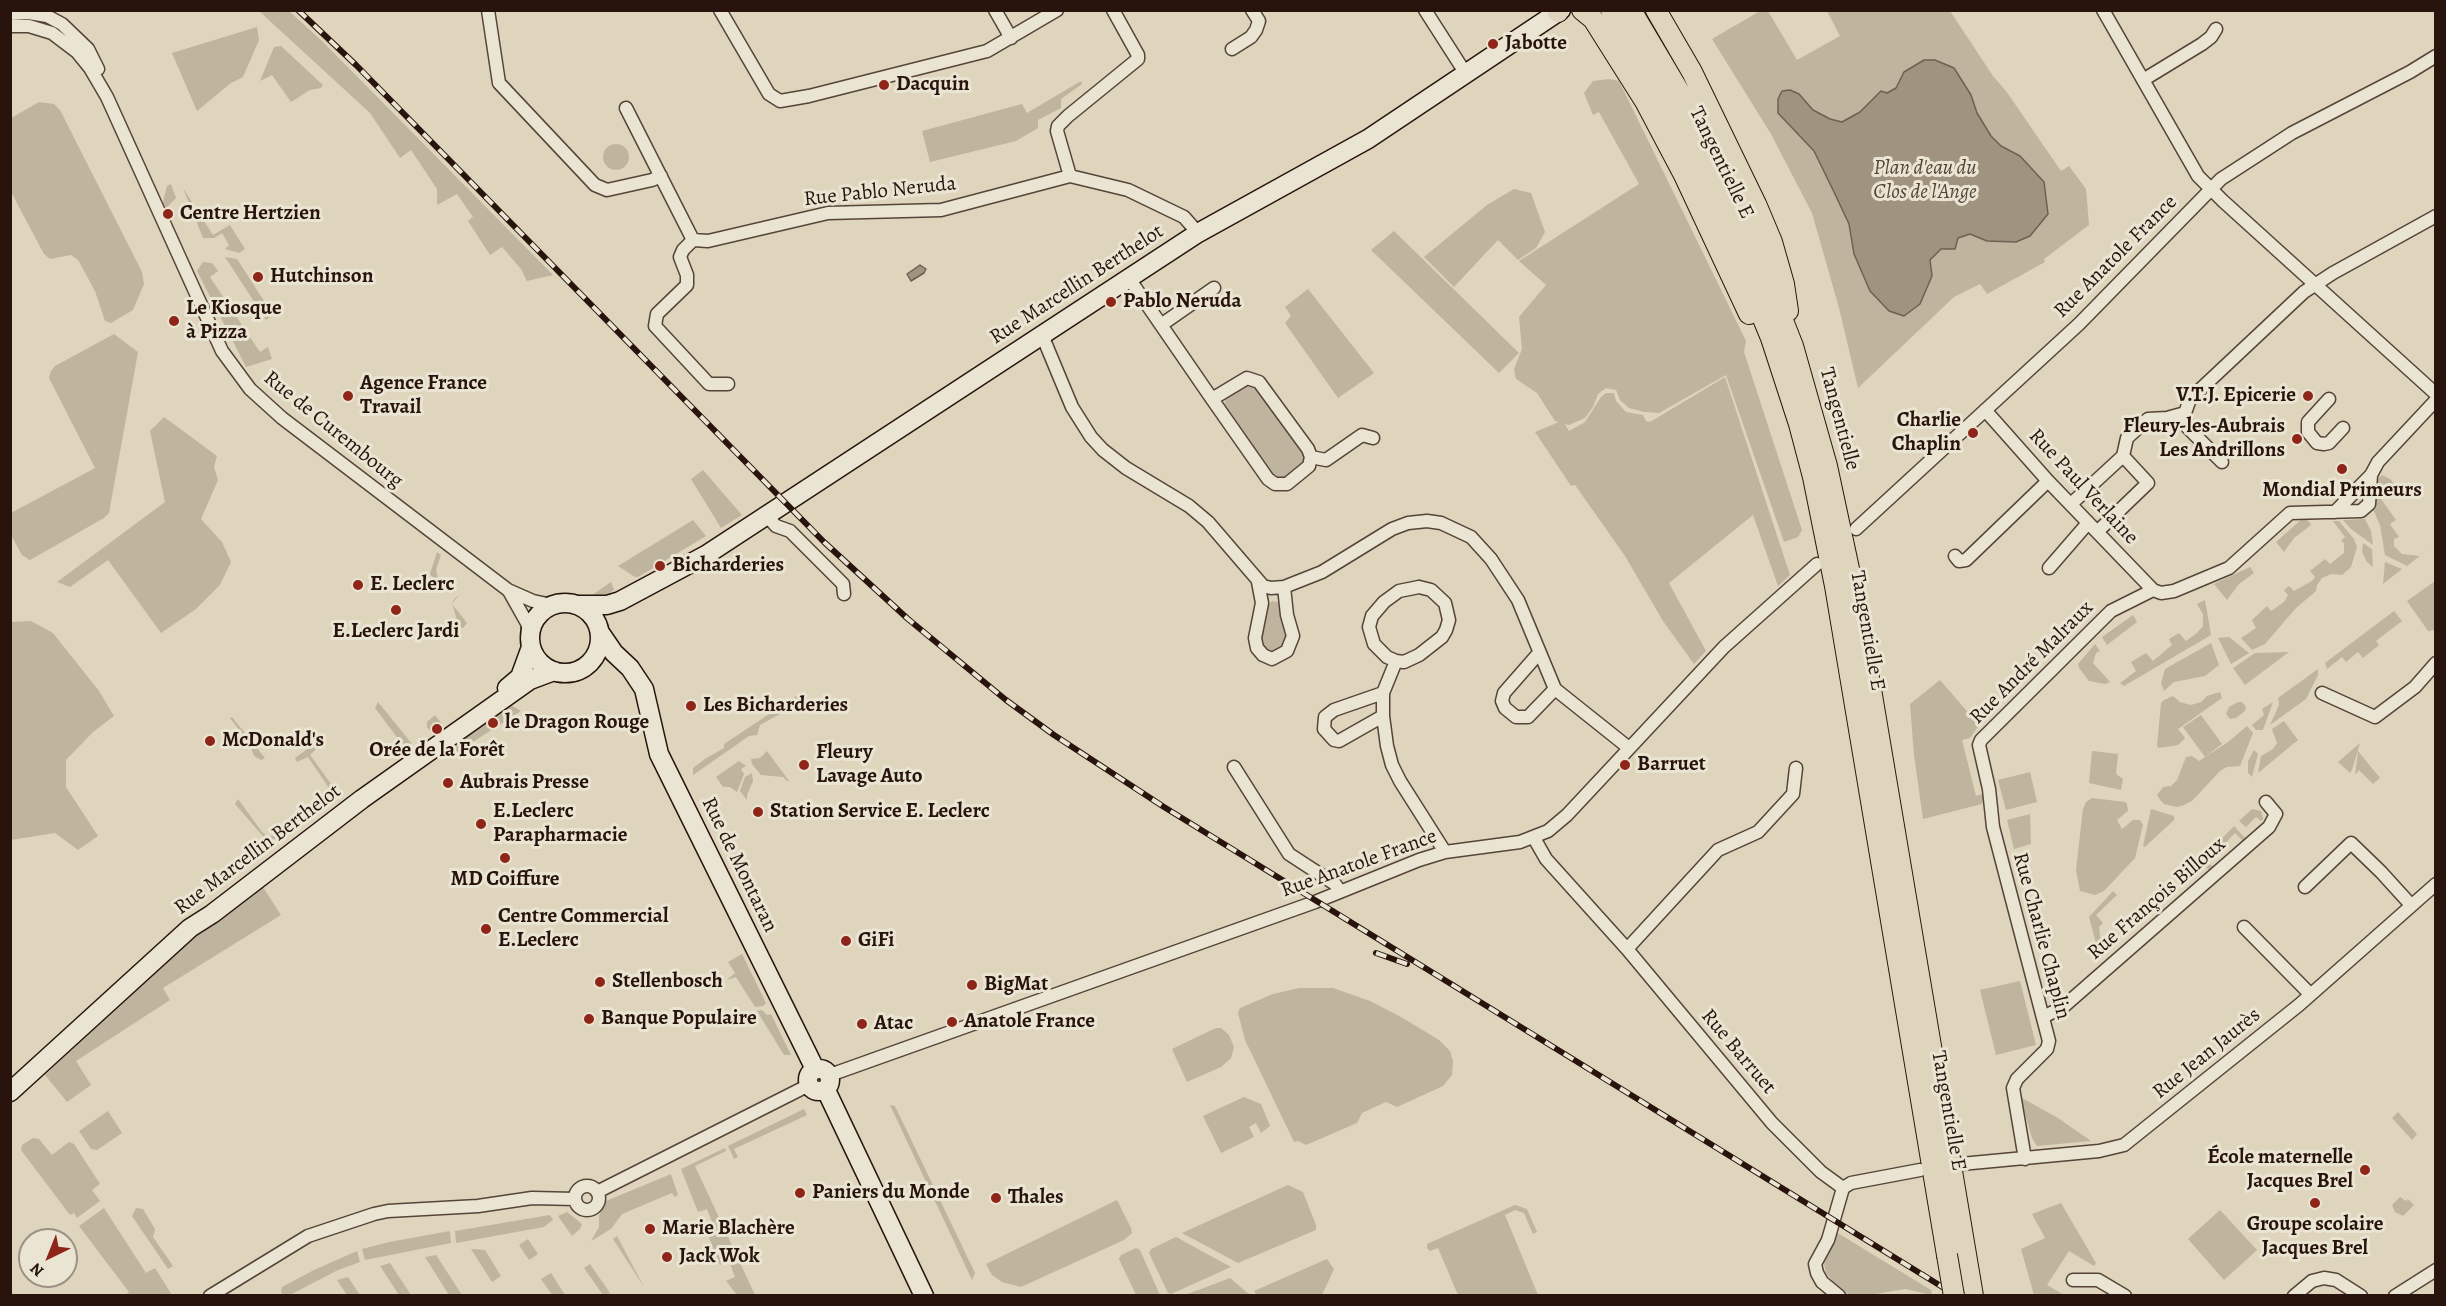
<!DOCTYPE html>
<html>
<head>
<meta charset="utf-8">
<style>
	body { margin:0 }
	#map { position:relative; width:2446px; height:1306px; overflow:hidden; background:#ded5bc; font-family:Alegreya,serif }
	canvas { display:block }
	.frame { position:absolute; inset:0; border:12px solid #28140d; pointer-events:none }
	.north { position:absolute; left:18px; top:1228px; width:60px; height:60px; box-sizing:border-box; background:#eae4d3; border:2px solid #9c9184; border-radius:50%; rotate:223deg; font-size:16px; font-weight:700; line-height:24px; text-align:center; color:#28140d }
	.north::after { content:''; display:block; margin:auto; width:21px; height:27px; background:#8f2418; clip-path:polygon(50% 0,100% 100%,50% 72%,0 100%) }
</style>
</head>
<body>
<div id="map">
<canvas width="2446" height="1306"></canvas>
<div class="frame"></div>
<div class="north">N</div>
</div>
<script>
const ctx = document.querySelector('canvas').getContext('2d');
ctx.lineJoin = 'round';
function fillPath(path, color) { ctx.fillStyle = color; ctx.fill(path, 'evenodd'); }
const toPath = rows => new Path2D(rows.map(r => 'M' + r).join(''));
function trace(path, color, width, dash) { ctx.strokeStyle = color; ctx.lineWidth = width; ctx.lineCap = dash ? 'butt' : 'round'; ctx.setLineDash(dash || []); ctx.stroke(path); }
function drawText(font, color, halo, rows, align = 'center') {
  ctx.font = font + ' Alegreya,serif'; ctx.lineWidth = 6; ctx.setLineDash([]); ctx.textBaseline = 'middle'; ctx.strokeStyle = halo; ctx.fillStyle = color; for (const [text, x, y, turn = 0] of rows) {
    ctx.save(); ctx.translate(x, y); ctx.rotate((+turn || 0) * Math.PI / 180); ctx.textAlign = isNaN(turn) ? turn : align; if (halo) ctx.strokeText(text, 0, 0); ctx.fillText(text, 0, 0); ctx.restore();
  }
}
fillPath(toPath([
	[259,11,289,11,322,41,553,275,527,281,521,269,502,247,490,255,468,221,473,217,457,194,437,205,437,189,411,150,400,158,370,113],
	[1760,11,1768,11,1797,60,1840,36,1827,11,1950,11,1993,76,2006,91,2061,171,2069,166,2086,189,2089,225,2044,259,2045,262,1987,294,1980,284,1954,297,1858,388,1839,308,1812,213,1771,134,1712,39],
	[257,27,259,40,243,77,231,83,197,111,172,53],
	[281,46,323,85,321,88,310,90,291,102,272,75,260,81,274,47],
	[1609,79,1619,81,1746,341,1744,352,1802,530,1798,537,1784,542,1726,375,1659,413,1644,412,1629,408,1620,400,1616,390,1606,388,1598,394,1593,407,1585,418,1569,425,1565,424,1569,431,1585,422,1601,397,1606,393,1614,393,1616,401,1626,412,1643,415,1646,421,1650,422,1725,377,1790,575,1778,586,1753,515,1669,583,1706,651,1694,664,1663,621,1625,556,1575,485,1571,486,1535,432,1559,422,1555,421,1537,393,1516,379,1514,369,1522,349,1519,317,1546,285,1519,261,1639,184,1599,112,1593,115,1584,93,1593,81],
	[1081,81,1082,84,1061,99,1061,108,1038,120,1038,128,1016,141,930,162,922,131,1022,104,1027,113],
	[39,102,54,104,60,110,142,272,144,284,133,310,111,323,105,321,95,291,78,260,71,255,50,259,44,254,11,192,11,118],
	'603 157a13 13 0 1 1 26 0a13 13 0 1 1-26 0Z',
	[171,184,176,198,166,208,163,202,167,186],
	[183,188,213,235,230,225,245,249,239,253,225,249,229,245,222,233,214,238,203,238],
	[1514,189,1531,193,1545,232,1536,248,1518,260,1498,240,1454,287,1424,257,1487,205],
	[1394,231,1519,353,1499,373,1371,250],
	[225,257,237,259,273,315,266,320],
	[203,262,212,263,218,271,210,277,260,352,268,347,272,359,246,367,197,271],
	[1308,289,1374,373,1338,398,1285,323,1291,316,1285,307],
	[114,334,138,352,109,513,104,518,30,560,22,555,11,535,11,513,95,468,49,378,51,371,55,366],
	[1246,383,1254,383,1305,456,1305,462,1283,480,1272,476,1224,406,1227,395],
	[164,417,217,456,214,467,218,480,201,519,222,542,231,562,220,585,196,609,161,633,108,560,70,587,57,582,165,502,150,431],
	[703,470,742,515,721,528,691,479],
	[2382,475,2390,479,2396,486,2381,499,2396,520,2390,524,2399,537,2394,539,2394,546,2402,554,2420,556,2435,544,2407,566,2385,555,2380,525,2372,507,2375,481],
	[2302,519,2307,519,2311,525,2294,538,2284,552,2276,542],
	[2365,519,2371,531,2373,545,2351,529,2343,520],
	[693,520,706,536,638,577,635,577,618,566],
	[2333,521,2339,521,2354,539,2357,547,2351,567,2342,575,2331,574,2322,578,2317,585,2316,591,2296,608,2265,644,2252,650,2241,638,2256,628,2252,620,2267,606,2271,611,2284,602,2288,595,2284,590,2289,586,2294,591,2312,581,2315,577,2310,571,2325,559,2330,564,2344,553,2344,543,2341,541,2345,537],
	[2363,543,2372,549,2373,567,2367,562,2362,552],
	[437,552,441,555,436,570,440,586,430,574],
	[2385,562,2402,569,2383,584],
	[2250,567,2254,573,2239,584,2227,600,2214,584],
	[2435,581,2435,630,2428,631,2407,601],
	[611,582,614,590,604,597,591,596],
	[458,596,452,604,467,623,463,628,459,627,452,603,456,597],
	[2205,600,2211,635,2124,686,2120,683,2136,671,2131,662,2146,653,2153,661,2172,645,2169,639,2179,633,2186,641,2197,633,2203,626,2203,614,2197,604],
	[1272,601,1279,602,1288,635,1282,647,1275,652,1269,652,1263,649,1260,643,1265,609],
	[2394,611,2402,621,2376,641,2379,645,2363,658,2358,652,2346,662,2342,657,2327,669,2325,663],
	[2133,615,2137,622,2107,645,2102,637],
	[31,621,53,633,99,691,114,716,93,732,66,760,66,787,98,836,78,850,55,833,11,840,11,622],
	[2229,637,2249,653,2231,664,2218,638],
	[2211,643,2219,665,2205,676,2174,682,2164,691,2161,683,2165,669],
	[2095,644,2100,651,2096,653,2093,663,2110,682,2105,684,2089,681,2079,668,2078,664],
	[2289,652,2245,685,2233,668,2255,653],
	[2318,669,2318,675,2306,699,2270,725,2279,705,2278,698],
	[1940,680,1979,725,1970,738,1962,740,1976,796,1985,793,1982,804,1923,819,1914,755,1910,704],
	[2220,692,2222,698,2178,729,2185,738,2178,745,2159,748,2157,746,2161,703,2164,700,2173,696,2180,702,2191,705,2201,702,2207,696],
	[798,695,805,708,800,713,789,709,760,725,757,735,749,736,693,775,693,768,705,759,724,748,724,744],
	[378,702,412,744,406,749,375,708],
	[2238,702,2242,702,2246,707,2245,711,2236,718,2230,719,2226,714,2229,707],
	[2273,702,2263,730,2256,730,2252,725,2264,715,2262,709],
	[511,705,521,711,451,756,446,751],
	[435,715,442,724,431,732,427,727,427,722],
	[2201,715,2222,744,2205,757,2183,727],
	[232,717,265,758,261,760,254,756,249,743,230,718],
	[2284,721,2298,740,2258,773,2261,756,2273,749,2277,743,2272,729],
	[2247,726,2253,733,2240,766,2227,767,2220,771,2192,801,2184,805,2177,807,2164,804,2161,801,2157,795,2163,787,2171,786,2177,780,2186,757,2192,756,2199,761,2228,742],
	[2360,743,2352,770,2350,773,2338,762],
	[313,745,316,749,310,755,339,795,281,836,268,842,235,804,238,799,262,832,267,836,279,836,319,805,322,793,329,788,308,757,297,762,295,758],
	[2254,750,2258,754,2252,777,2248,773,2248,761],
	[767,751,789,781,787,781,783,777,761,775,752,764,751,759,760,758],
	[2092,751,2118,754,2116,774,2123,779,2121,790,2089,783],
	[2358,751,2380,778,2373,784,2359,770,2355,775],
	[739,761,746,766,741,769,744,774,737,792,730,787,723,787,716,777],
	[2030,772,2037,802,2006,810,1998,780],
	[752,773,753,781,747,795,747,800,740,791,745,777],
	[2092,798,2125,802,2127,804,2128,811,2117,820,2122,829,2133,820,2140,820,2143,825,2135,858,2104,891,2095,895,2080,891,2076,870,2083,809,2086,802],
	[2151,809,2174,816,2174,820,2145,847,2143,846],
	[2252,809,2261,811,2263,819,2261,821,2256,817,2246,827,2239,821],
	[2030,814,2031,844,2014,849,2007,820],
	[2234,826,2247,840,2244,842,2235,833,2213,856,2210,851],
	[2203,857,2214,868,2210,871,2203,864,2184,883,2181,880],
	[261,884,281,915,163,988,170,1000,76,1061,91,1085,67,1102,45,1075,201,931],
	[2113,891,2117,895,2096,915,2103,923,2099,927,2101,943,2097,947,2089,917],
	[742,954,766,1003,763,1006,755,1007,736,977,727,980,735,973,728,962],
	[2020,981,2036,1045,1996,1055,1980,990],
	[1299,988,1333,988,1370,1001,1401,1017,1439,1040,1450,1051,1453,1061,1452,1075,1443,1086,1397,1107,1386,1102,1362,1113,1357,1123,1306,1145,1298,1141,1294,1142,1245,1040,1238,1013,1240,1008,1273,994],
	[762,1010,767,1015,771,1014,791,1055,784,1055,757,1011],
	[1216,1028,1221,1028,1229,1035,1234,1047,1231,1058,1221,1067,1187,1082,1172,1049],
	[1244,1097,1261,1104,1270,1126,1261,1133,1256,1123,1249,1127,1254,1137,1221,1153,1203,1116],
	[2020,1097,2058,1118,2091,1141,2037,1146,2032,1138],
	[890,1105,895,1106,975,1273,972,1280],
	[804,1109,807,1115,734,1149,738,1157,734,1159,728,1146],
	[108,1111,122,1133,97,1150,91,1149,79,1131],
	[2398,1112,2417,1134,2412,1140,2392,1118],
	[33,1138,39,1139,52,1155,69,1142,74,1144,100,1184,92,1190,100,1201,77,1218,74,1213,70,1215,21,1150,22,1145],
	[725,1148,726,1151,695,1166,755,1295,737,1295,726,1281,735,1277,729,1261,720,1265,707,1233,715,1229,707,1209,698,1212,681,1169],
	[671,1174,678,1195,675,1197,672,1193,622,1214,611,1229,591,1241,599,1227,599,1215,606,1201],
	[1288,1185,1303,1192,1316,1225,1316,1230,1238,1263,1182,1233],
	[2400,1197,2406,1201,2408,1199,2414,1205,2403,1216,2395,1212,2392,1205],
	[1117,1200,1131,1228,1132,1233,1124,1240,1021,1287,1002,1282,992,1275,986,1264],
	[2061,1203,2096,1263,2094,1266,2069,1251,2047,1285,2064,1295,2034,1295,2021,1249,2045,1238,2032,1214],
	[1515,1205,1527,1209,1537,1232,1533,1234,1524,1213,1515,1210,1505,1215,1538,1295,1458,1295,1438,1248,1430,1251,1427,1248,1427,1244],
	[104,1208,146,1273,155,1268,172,1295,125,1295,129,1292,79,1226],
	[136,1208,143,1209,155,1229,153,1237,173,1266,168,1269,132,1216],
	[2220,1210,2257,1250,2224,1280,2188,1239],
	[567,1212,582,1224,580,1229,572,1236,558,1216],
	[550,1215,553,1220,544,1227,456,1243,455,1231],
	[450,1231,451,1243,365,1260,362,1249,389,1242],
	[1836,1232,1931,1290,1932,1295,1905,1289,1870,1295,1855,1295,1849,1294,1837,1287,1826,1273,1824,1264],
	[617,1236,644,1287,613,1239],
	[1176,1237,1231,1267,1171,1294,1168,1293,1149,1253,1151,1249],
	[528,1239,538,1254,529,1260,519,1245],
	[1136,1248,1140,1250,1160,1295,1136,1295,1119,1259,1121,1255],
	[471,1249,485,1250,501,1276,492,1282],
	[357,1251,360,1262,338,1270,290,1295,283,1295,281,1292,282,1287,314,1270],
	[436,1255,462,1295,449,1295,425,1257],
	[1327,1259,1334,1269,1322,1295,1257,1295,1254,1291],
	[390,1263,411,1295,399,1295,380,1266],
	[590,1264,610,1293,606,1295,603,1295,584,1268],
	[551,1273,565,1295,552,1295,541,1279],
	[348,1277,360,1295,347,1295,337,1280],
	[1230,1278,1250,1295,1185,1295]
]), '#bfb49e');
const water = toPath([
	[1924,60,1935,60,1954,68,1971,95,1977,113,1991,136,2001,146,2020,156,2044,182,2048,214,2030,236,2016,242,1987,241,1970,234,1958,238,1955,249,1941,249,1930,260,1932,276,1920,304,1904,316,1889,311,1870,291,1854,254,1849,224,1834,192,1814,151,1778,113,1778,99,1782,91,1790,90,1799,94,1813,110,1830,119,1842,122,1860,112,1881,91,1887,93,1896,88,1904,72,1924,60],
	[920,265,926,269,924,273,911,281,907,274,920,265]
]);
fillPath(water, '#a09380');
trace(water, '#706052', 1.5);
const street = toPath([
	[488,10,499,83,595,185,607,190,652,180,661,176],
	[720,10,769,94,780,101,809,96,987,51,1057,10],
	[995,10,1011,38],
	[1425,10,1466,74],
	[2103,10,2198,176,2223,201,2436,394],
	[10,14,29,13,47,16,62,24,88,49,98,69],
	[10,26,29,26,52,33,77,52,90,68,107,97,222,351,250,389,282,418,508,590,533,601,552,605],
	[1232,49,1251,37,1256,30,1259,21,1252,10],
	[2143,80,2202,44,2211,37,2216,29],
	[626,108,693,240],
	[1070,176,1057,131,1058,126,1068,116,1138,59,1138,55,1113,10],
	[693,240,708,241,828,213,941,210,1070,176,1128,190,1184,217,1198,233],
	[693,240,683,250,680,257,687,275,687,285,657,314,655,326,709,384,728,384],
	[1128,277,1212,399,1268,479,1275,484,1287,484,1309,466,1311,457,1308,449,1259,382,1247,378,1212,399],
	[1161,325,1214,288],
	[1042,335,1072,407,1091,437,1103,450,1126,468,1189,506,1208,522,1263,586,1271,588,1284,587,1322,572,1392,529,1408,523,1427,521,1441,523,1471,537,1491,559,1518,600,1555,689,1629,748],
	[2329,399,2308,422,2308,432,2317,443,2324,444,2329,443,2343,428],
	[1985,410,2048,481,2153,590],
	[1311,457,1326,460,1362,435,1373,438],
	[2222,462,2188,428,2185,413,2190,399,2304,292,2333,273,2436,216],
	[2071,504,2123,456],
	[2335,512,2371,475,2378,462,2436,400],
	[766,515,776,526,790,531,843,584,844,594],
	[1856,529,2079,324,2221,179,2292,133,2410,72,2436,56],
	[2097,532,2148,483,2123,456,2127,438,2148,419,2167,418,2185,413],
	[1955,556,1959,561,1966,560,2048,481],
	[2049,568,2088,523],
	[1258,582,1262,603,1255,638,1257,648,1263,655,1272,659,1287,651,1293,636,1287,615,1284,587],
	[1419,587,1431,590,1445,603,1449,620,1446,630,1442,637,1419,655,1404,662,1396,661,1387,657,1374,644,1369,627,1372,616,1384,602,1399,591,1419,587],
	[509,591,527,623,530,636],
	[1539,653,1504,693,1502,701,1505,708,1516,717,1528,717,1555,689],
	[1396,661,1383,693,1383,716,1387,746,1392,765,1400,781,1445,852],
	[2322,693,2375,717,2415,687,2436,663],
	[1383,716,1339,741,1334,740,1324,729,1325,717,1334,710,1383,693],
	[1234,767,1289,854,1335,884,1340,891],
	[1534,838,1546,859,1627,949,1772,1123,1821,1172,1843,1188,1828,1240,1815,1264,1817,1273,1822,1282,1839,1296],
	[2305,887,2351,843,2381,872,2411,905],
	[2244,927,2310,994],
	[1627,949,1718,850,1758,832,1793,794,1796,768],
	[2043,1017,2063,1007,2269,827,2276,814,2266,802],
	[830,1075,1315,902,1419,860,1445,852,1520,842,1548,831,1567,815,1724,647,1817,564],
	[2025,1159,2013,1088,2017,1079,2047,1049,2049,1041,1993,827,1989,789,1979,745,1981,740,2111,611,2153,590,2161,593,2174,591,2229,568,2290,513,2361,511,2369,504,2371,475],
	[1961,1164,2099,1151,2124,1145,2299,1005,2436,884],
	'575 1198a12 12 0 1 1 24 0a12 12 0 1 1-24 0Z',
	[1843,1188,1851,1183,1920,1170],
	[597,1192,809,1085],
	[2073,1280,2098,1280,2125,1296],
	[210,1296,308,1236,374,1214,388,1211,478,1206,532,1198,575,1199],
	[2294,1296,2312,1281,2324,1278,2336,1280,2361,1296],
	[2395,1296,2436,1270]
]);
const secondary = toPath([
	'530 638a35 35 0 1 1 70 0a35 35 0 1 1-70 0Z',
	[579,605,607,605,620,601,706,555,1198,233,1368,139,1561,10],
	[601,634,614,653,630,668,644,689,659,754,815,1069],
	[507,688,520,677,531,647],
	'808 1080a11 11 0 1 1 22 0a11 11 0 1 1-22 0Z',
	[826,1090,924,1296],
	[10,1092,190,928,212,914,362,799,530,680,554,671]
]);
const primary = toPath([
	[1557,10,1558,12],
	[1582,10,1593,19,1646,103,1684,175,1749,314],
	[1611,10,1650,75,1705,179,1771,338,1799,424,1813,477,1835,586,1947,1255],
	[1631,10,1679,91,1713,152,1736,202,1793,346,1827,466,1857,606,1973,1296],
	[1656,10,1692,72,1756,204,1772,242,1784,284,1788,311]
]);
trace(street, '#564439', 15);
trace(secondary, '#28140d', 21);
trace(primary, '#28140d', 22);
trace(street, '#eae4d3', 12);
trace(secondary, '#eae4d3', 18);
trace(primary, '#ded5bc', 20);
const rail = toPath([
	[298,10,356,65,824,542,908,619,1006,700,1054,735,1164,807,1957,1296],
	[1376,953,1407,964]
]);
trace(rail, '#28140d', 6);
trace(rail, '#eae4d3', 4, [11]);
const primaryBridge = toPath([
	[1947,1255,1954,1296]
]);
trace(primaryBridge, '#28140d', 22, []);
trace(primaryBridge, '#ded5bc', 20);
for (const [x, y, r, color] of [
	[1493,44,6,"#8f2418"],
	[884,85,6,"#8f2418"],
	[168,214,6,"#8f2418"],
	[258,277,6,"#8f2418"],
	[1111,302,6,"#8f2418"],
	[174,321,6,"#8f2418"],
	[348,396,6,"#8f2418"],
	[2308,396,6,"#8f2418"],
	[1973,433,6,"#8f2418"],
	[2297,439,6,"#8f2418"],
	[2342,469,6,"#8f2418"],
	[660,566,6,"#8f2418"],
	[358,585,6,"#8f2418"],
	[396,610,6,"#8f2418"],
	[691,706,6,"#8f2418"],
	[493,723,6,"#8f2418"],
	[437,729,6,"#8f2418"],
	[210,741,6,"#8f2418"],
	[804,765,6,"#8f2418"],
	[1625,765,6,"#8f2418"],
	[448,783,6,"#8f2418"],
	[758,812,6,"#8f2418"],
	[481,824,6,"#8f2418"],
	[505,858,6,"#8f2418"],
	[486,929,6,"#8f2418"],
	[846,941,6,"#8f2418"],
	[600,982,6,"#8f2418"],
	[972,985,6,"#8f2418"],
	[589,1019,6,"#8f2418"],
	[952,1022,6,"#8f2418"],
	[862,1024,6,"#8f2418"],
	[2365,1170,6,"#8f2418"],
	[800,1193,6,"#8f2418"],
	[996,1198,6,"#8f2418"],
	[2315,1203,6,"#8f2418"],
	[650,1229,6,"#8f2418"],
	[667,1257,6,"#8f2418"]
]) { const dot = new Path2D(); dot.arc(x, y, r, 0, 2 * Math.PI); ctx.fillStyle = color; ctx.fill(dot); trace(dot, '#eae4d3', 2); }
drawText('bold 21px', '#28140d', '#eae4d3', [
	["Jabotte",1505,44],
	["Dacquin",896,85],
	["Centre Hertzien",180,214],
	["Hutchinson",270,277],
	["Pablo Neruda",1123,302],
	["Le Kiosque",186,309],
	["à Pizza",186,333],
	["Agence France",360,384],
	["Travail",360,408],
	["V.T.J. Epicerie",2296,396,"right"],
	["Charlie",1961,421,"right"],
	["Chaplin",1961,445,"right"],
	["Fleury-les-Aubrais",2285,427,"right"],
	["Les Andrillons",2285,451,"right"],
	["Mondial Primeurs",2342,491,"center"],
	["Bicharderies",672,566],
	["E. Leclerc",370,585],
	["E.Leclerc Jardi",396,632,"center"],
	["Les Bicharderies",703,706],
	["le Dragon Rouge",505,723],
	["McDonald's",222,741],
	["Orée de la Forêt",437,751,"center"],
	["Fleury",816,753],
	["Lavage Auto",816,777],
	["Barruet",1637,765],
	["Aubrais Presse",460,783],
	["E.Leclerc",493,812],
	["Parapharmacie",493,836],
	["Station Service E. Leclerc",770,812],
	["MD Coiffure",505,880,"center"],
	["Centre Commercial",498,917],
	["E.Leclerc",498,941],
	["GiFi",858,941],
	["Stellenbosch",612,982],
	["BigMat",984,985],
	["Banque Populaire",601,1019],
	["Anatole France",964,1022],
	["Atac",874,1024],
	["École maternelle",2353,1158,"right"],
	["Jacques Brel",2353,1182,"right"],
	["Paniers du Monde",812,1193],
	["Thales",1008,1198],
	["Groupe scolaire",2315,1225,"center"],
	["Jacques Brel",2315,1249,"center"],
	["Marie Blachère",662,1229],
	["Jack Wok",679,1257]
], 'left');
drawText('21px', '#28140d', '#eae4d3', [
	["Tangentielle E",1721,163,64],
	["Rue Pablo Neruda",880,192,-6],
	["Rue Anatole France",2116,257,-45],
	["Rue Marcellin Berthelot",1077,285,-33],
	["Tangentielle",1839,419,75],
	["Rue de Curembourg",333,430,39],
	["Rue Paul Verlaine",2083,487,47],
	["Tangentielle E",1867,631,80],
	["Rue André Malraux",2032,663,-45],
	["Rue Marcellin Berthelot",258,850,-37],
	["Rue Anatole France",1359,864,-20],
	["Rue de Montaran",739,865,64],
	["Rue François Billoux",2157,899,-41],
	["Rue Charlie Chaplin",2041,936,75],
	["Rue Barruet",1738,1052,50],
	["Rue Jean Jaurès",2207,1054,-39],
	["Tangentielle E",1948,1111,80]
]);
drawText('italic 21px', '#554438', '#eae4d3', [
	["Plan d'eau du",1925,169],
	["Clos de l'Ange",1925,193]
]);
</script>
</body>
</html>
